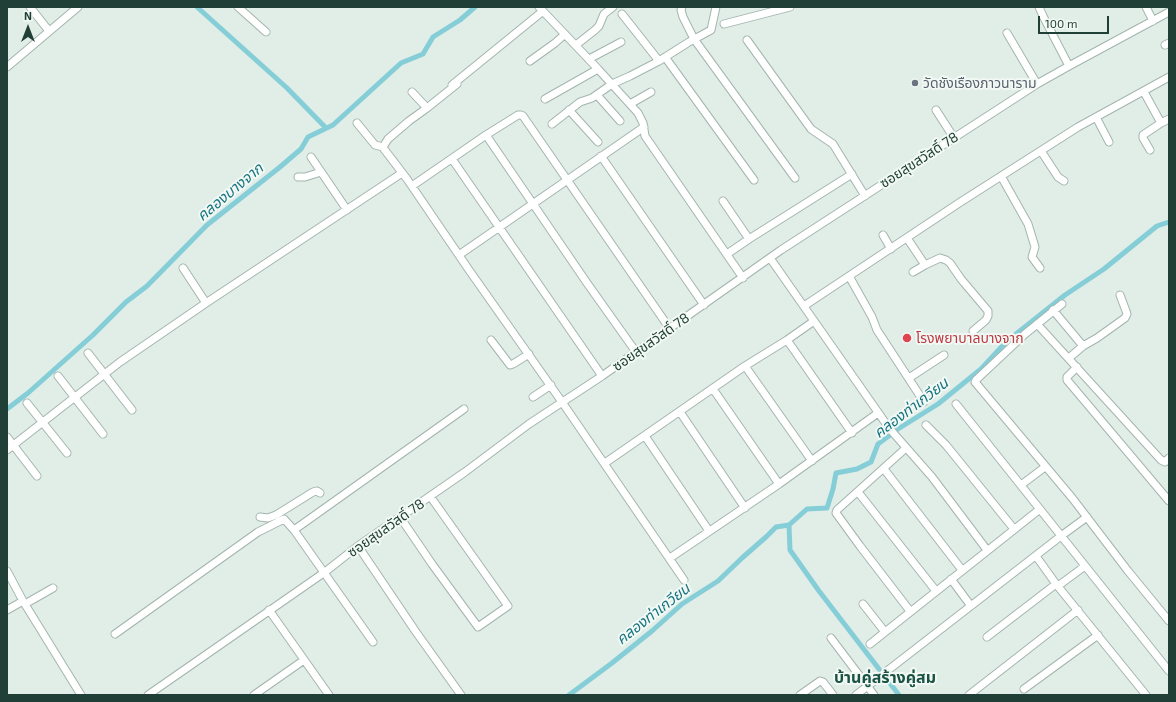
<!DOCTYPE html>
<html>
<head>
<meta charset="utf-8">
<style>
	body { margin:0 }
	#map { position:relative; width:1176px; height:702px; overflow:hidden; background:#e1ede7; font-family:"Exo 2",sans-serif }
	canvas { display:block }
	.frame { position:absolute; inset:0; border:8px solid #203f36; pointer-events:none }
	.north { position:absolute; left:8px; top:8px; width:40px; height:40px; -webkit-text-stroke:3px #f2f9f5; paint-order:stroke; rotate:0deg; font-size:11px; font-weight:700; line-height:16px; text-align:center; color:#203f36 }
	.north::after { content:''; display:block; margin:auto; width:14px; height:18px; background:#203f36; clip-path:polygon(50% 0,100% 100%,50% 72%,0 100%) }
	.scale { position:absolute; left:1038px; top:16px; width:71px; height:18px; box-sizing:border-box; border:2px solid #203f36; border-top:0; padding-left:5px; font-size:12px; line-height:14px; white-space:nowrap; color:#203f36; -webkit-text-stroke:3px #f2f9f5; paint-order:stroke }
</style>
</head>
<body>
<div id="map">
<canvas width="1176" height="702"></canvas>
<div class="frame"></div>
<div class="north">N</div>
<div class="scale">100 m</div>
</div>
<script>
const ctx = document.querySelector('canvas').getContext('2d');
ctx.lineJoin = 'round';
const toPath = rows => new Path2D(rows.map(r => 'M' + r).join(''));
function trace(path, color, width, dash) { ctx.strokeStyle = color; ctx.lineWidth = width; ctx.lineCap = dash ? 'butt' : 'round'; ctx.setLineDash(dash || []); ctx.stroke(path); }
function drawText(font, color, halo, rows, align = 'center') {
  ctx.font = font + ' "Exo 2","Noto Sans Thai",sans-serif'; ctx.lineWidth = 4; ctx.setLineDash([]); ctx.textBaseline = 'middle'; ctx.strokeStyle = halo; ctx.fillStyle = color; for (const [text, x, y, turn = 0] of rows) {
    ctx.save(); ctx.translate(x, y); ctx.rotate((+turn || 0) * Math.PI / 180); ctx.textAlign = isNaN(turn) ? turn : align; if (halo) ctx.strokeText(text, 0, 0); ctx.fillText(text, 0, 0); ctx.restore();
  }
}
trace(toPath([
	[197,7,287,88,326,128],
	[7,409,28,393,93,335,126,302,147,286,207,225,280,167,301,149,308,137,333,125,401,63,423,54,433,37,460,20,475,7],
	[789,525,790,550,819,591,899,695],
	[569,695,612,663,652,631,682,604,718,581,742,558,766,537,776,527,789,525,807,509,827,508,833,489,836,473,857,469,871,462,878,444,898,429,938,404,981,369,1006,342,1065,295,1104,269,1157,226,1169,222]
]), '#85ced7', 5);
const minor = toPath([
	[30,7,49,31],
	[238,7,266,32],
	[539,7,598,69,638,113,643,123,645,136,743,278],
	[682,7,681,10,683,17,694,39,795,178],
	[1039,7,1043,16,1069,66],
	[1146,7,1153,21],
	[622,14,659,61],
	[724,24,790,7],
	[1007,33,1037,84],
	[747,40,811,129,833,144,865,196],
	[576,45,595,30,599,26,604,14,613,7],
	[1165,45,1169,43],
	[665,57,754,180],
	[589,59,621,42],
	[530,61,555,43,565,34],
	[7,67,78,7],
	[457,84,427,108,409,121,388,139,383,147,384,149,407,179,469,270,562,402,684,580],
	[452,85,543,11],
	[412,92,427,108],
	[1144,92,1161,123,1169,119],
	[597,95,620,121],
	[545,99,598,69],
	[630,104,651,92],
	[569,110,598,142],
	[936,110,954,138],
	[1096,117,1109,142],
	[357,123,375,145,383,147],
	[552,124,580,102,592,98,612,84,630,76,659,61,689,42,711,30,716,7],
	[486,135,587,283,636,352],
	[1150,150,1143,138,1143,135,1161,123],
	[1041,151,1058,177,1064,181],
	[601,156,704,305],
	[311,157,347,210],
	[452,159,602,376],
	[1001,176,1028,224,1035,247,1032,257,1040,268],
	[298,177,305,177,321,172],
	[412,186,486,135,518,115,521,115,523,116,670,329],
	[723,201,749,239],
	[883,235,891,249],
	[907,238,925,265,940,258,946,260,950,263,961,279,988,311,988,316,986,320,973,331],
	[727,254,749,239,852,174],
	[459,255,644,127],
	[770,258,889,428,932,477,987,550],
	[913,272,925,265],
	[849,276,872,317,877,330,924,402],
	[206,303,402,173],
	[1062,304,1025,334,976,380,975,382,1073,499,1128,571,1169,621],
	[804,306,959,203,1078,127,1169,77],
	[1053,310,1083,346],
	[1037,324,1161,460,1165,462,1169,458],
	[491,340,510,365,513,364,529,354],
	[787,340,852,433],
	[88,353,132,410],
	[1069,358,1083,346,1097,338,1125,318,1127,314,1126,311,1120,295],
	[745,366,812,461],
	[1077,367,1067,377,1067,380,1169,501],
	[58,376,103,434],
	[909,378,944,355],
	[713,389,779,484],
	[533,397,551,385],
	[27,403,67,453],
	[956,404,1169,671],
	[680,412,745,508],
	[926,425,946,445,1014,529],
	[645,436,709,531],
	[7,437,37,476],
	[906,448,837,510,836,513,860,546,910,611],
	[7,450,120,362,206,303,183,268],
	[605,463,745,366,787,340,814,321],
	[884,469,962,570],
	[1021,485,1045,467],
	[858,492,936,591],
	[260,517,268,518,276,515,313,492,317,491,320,493],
	[400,517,432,564,478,627,508,606,430,496],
	[294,530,464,409],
	[358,546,416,632,461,695],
	[1036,556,1056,584,1146,695],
	[670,558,779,484,878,413],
	[7,571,23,601,81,695],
	[951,579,971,606],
	[1058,586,1085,566],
	[25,604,53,588],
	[863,604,885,632],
	[7,610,23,601],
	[269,610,329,695],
	[115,634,258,532,284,519,294,530,373,642],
	[987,637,1056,584],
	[831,638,874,695],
	[870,644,1040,509],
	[1024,689,1098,635],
	[148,695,325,572,358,546,465,472,529,424,602,376,781,250,1037,84,1069,66,1169,12],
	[254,695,304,660],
	[800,695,820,681,823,682,833,695],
	[856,695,1061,536,1087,517],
	[969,695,1078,610]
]);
trace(minor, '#a3b5ae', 9);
trace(minor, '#fff', 7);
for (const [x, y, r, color] of [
	[915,83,4,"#6b7280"],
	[907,338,5,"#e0444e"]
]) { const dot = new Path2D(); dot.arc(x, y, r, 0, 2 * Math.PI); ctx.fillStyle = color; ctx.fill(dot); trace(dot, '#f2f9f5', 1.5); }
drawText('14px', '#5b616d', '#f2f9f5', [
	["วัดชังเรืองภาวนาราม",923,83]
], 'left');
drawText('14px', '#203f36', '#f2f9f5', [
	["ซอยสุขสวัสดิ์ 78",919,160,-33],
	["ซอยสุขสวัสดิ์ 78",651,342,-35],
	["ซอยสุขสวัสดิ์ 78",386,528,-35]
]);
drawText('14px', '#be3a42', '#f2f9f5', [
	["โรงพยาบาลบางจาก",916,338]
], 'left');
drawText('italic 15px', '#157480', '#f2f9f5', [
	["คลองบางจาก",230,192,-40],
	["คลองท่าเกวียน",911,408,-37],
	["คลองท่าเกวียน",653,614,-38]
]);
drawText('bold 16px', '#1a5343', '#f2f9f5', [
	["บ้านคู่สร้างคู่สม",885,678]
]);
</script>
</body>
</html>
